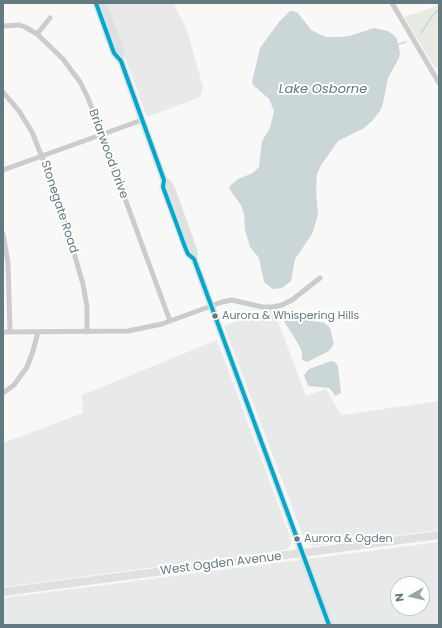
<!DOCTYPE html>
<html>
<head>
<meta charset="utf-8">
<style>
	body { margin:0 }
	#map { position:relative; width:442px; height:628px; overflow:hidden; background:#f8f8f7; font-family:Poppins,sans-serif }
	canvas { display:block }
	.frame { position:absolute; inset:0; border:4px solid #637a82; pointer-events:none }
	.north { position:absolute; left:390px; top:576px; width:40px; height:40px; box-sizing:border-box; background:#fff; border:1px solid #c1cacd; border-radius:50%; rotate:262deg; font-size:11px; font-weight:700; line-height:16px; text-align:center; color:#637a82 }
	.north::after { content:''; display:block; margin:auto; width:14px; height:18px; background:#97a6ab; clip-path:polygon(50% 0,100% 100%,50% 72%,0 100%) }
</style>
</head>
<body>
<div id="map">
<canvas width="442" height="628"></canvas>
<div class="frame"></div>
<div class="north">N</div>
</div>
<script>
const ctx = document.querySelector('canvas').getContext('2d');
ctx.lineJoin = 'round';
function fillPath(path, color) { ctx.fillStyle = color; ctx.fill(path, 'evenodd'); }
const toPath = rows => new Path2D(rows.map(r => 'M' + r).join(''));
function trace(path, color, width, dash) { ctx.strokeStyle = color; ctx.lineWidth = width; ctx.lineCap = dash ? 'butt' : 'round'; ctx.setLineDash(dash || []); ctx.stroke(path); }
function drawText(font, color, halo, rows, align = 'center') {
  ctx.font = font + ' Poppins,sans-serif'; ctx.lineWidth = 4; ctx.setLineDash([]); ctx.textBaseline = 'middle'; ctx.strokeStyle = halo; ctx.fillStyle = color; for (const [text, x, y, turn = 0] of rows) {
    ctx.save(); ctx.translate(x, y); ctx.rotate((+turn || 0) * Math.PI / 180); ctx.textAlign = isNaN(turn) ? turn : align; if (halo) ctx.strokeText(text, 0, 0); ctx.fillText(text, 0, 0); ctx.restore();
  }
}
fillPath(toPath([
	[105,3,174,3,176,9,187,30,203,87,200,97,147,117],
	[273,308,306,396,326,389,341,415,439,401,439,530,315,546,310,545,305,541,224,326],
	[217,340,291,539,291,544,289,548,285,550,3,587,3,443,83,413,82,395],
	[439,542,439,625,3,625,3,598],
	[398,584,422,584,422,608,398,608]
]), '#e8e9e9');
fillPath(toPath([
	[439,5,439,66,435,68,404,17],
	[230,515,232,528,222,530,220,516]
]), '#e8eae4');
fillPath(toPath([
	[290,11,293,11,298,13,311,30,321,35,327,37,340,37,349,36,374,28,388,31,395,36,397,39,400,53,399,58,388,78,383,103,380,111,372,121,364,128,338,141,321,165,317,174,316,190,318,215,312,234,295,259,291,281,282,288,273,289,264,282,259,258,250,247,245,230,244,214,241,205,230,190,229,187,238,179,253,173,259,167,262,141,270,128,274,111,269,99,253,85,252,82,260,48,279,22],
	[280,315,325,323,330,328,334,344,329,351,307,362,302,360,302,352,299,345],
	[331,361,335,362,338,366,341,393,335,396,332,391,329,388,308,386,304,375,309,369]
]), '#cad6d7');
trace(toPath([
	[421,33,433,15,439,10],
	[399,44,406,42]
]), '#cad6d7', 1.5);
trace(toPath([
	[392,3,439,83],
	[3,26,19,25,25,27,37,34,63,59,80,82,88,98,170,321],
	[37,34,50,18],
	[3,92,19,111,32,132,57,195,83,284,87,307,87,332],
	[3,170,142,120],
	[3,234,8,263,10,332],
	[3,332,128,331,162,324,222,302,232,300,262,307,273,307,282,305,292,300,320,278],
	[3,393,14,385,27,367,33,351,38,332]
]), '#cbcdcd', 5);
trace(toPath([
	[96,3,114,53,121,61],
	[103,3,120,49,121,61,142,120,164,180,169,184,172,190,194,251,194,259,302,553],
	[164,180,163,187,188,254,194,259]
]), '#dfe0e1', 7);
trace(toPath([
	[302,553,329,625],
	[3,592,439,535]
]), '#dfe0e1', 8);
trace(toPath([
	[96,3,114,53,121,61,164,180,163,187,185,247,188,254,194,259,329,625]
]), '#00a9ce', 4);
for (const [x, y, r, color] of [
	[215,316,3.5,"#637a82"],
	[297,539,3.5,"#637a82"]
]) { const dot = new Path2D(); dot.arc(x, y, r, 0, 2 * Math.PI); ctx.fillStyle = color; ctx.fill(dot); trace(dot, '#fff', 1.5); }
drawText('11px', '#637a82', '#fff', [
	["Aurora & Whispering Hills",222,316],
	["Aurora & Ogden",304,539]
], 'left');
drawText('12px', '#637a82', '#fff', [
	["Briarwood Drive",108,154,70],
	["Stonegate Road",59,207,72],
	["West Ogden Avenue",221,564,-7]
]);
drawText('italic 13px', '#5e797c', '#fff', [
	["Lake Osborne",323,90]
]);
</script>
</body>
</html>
